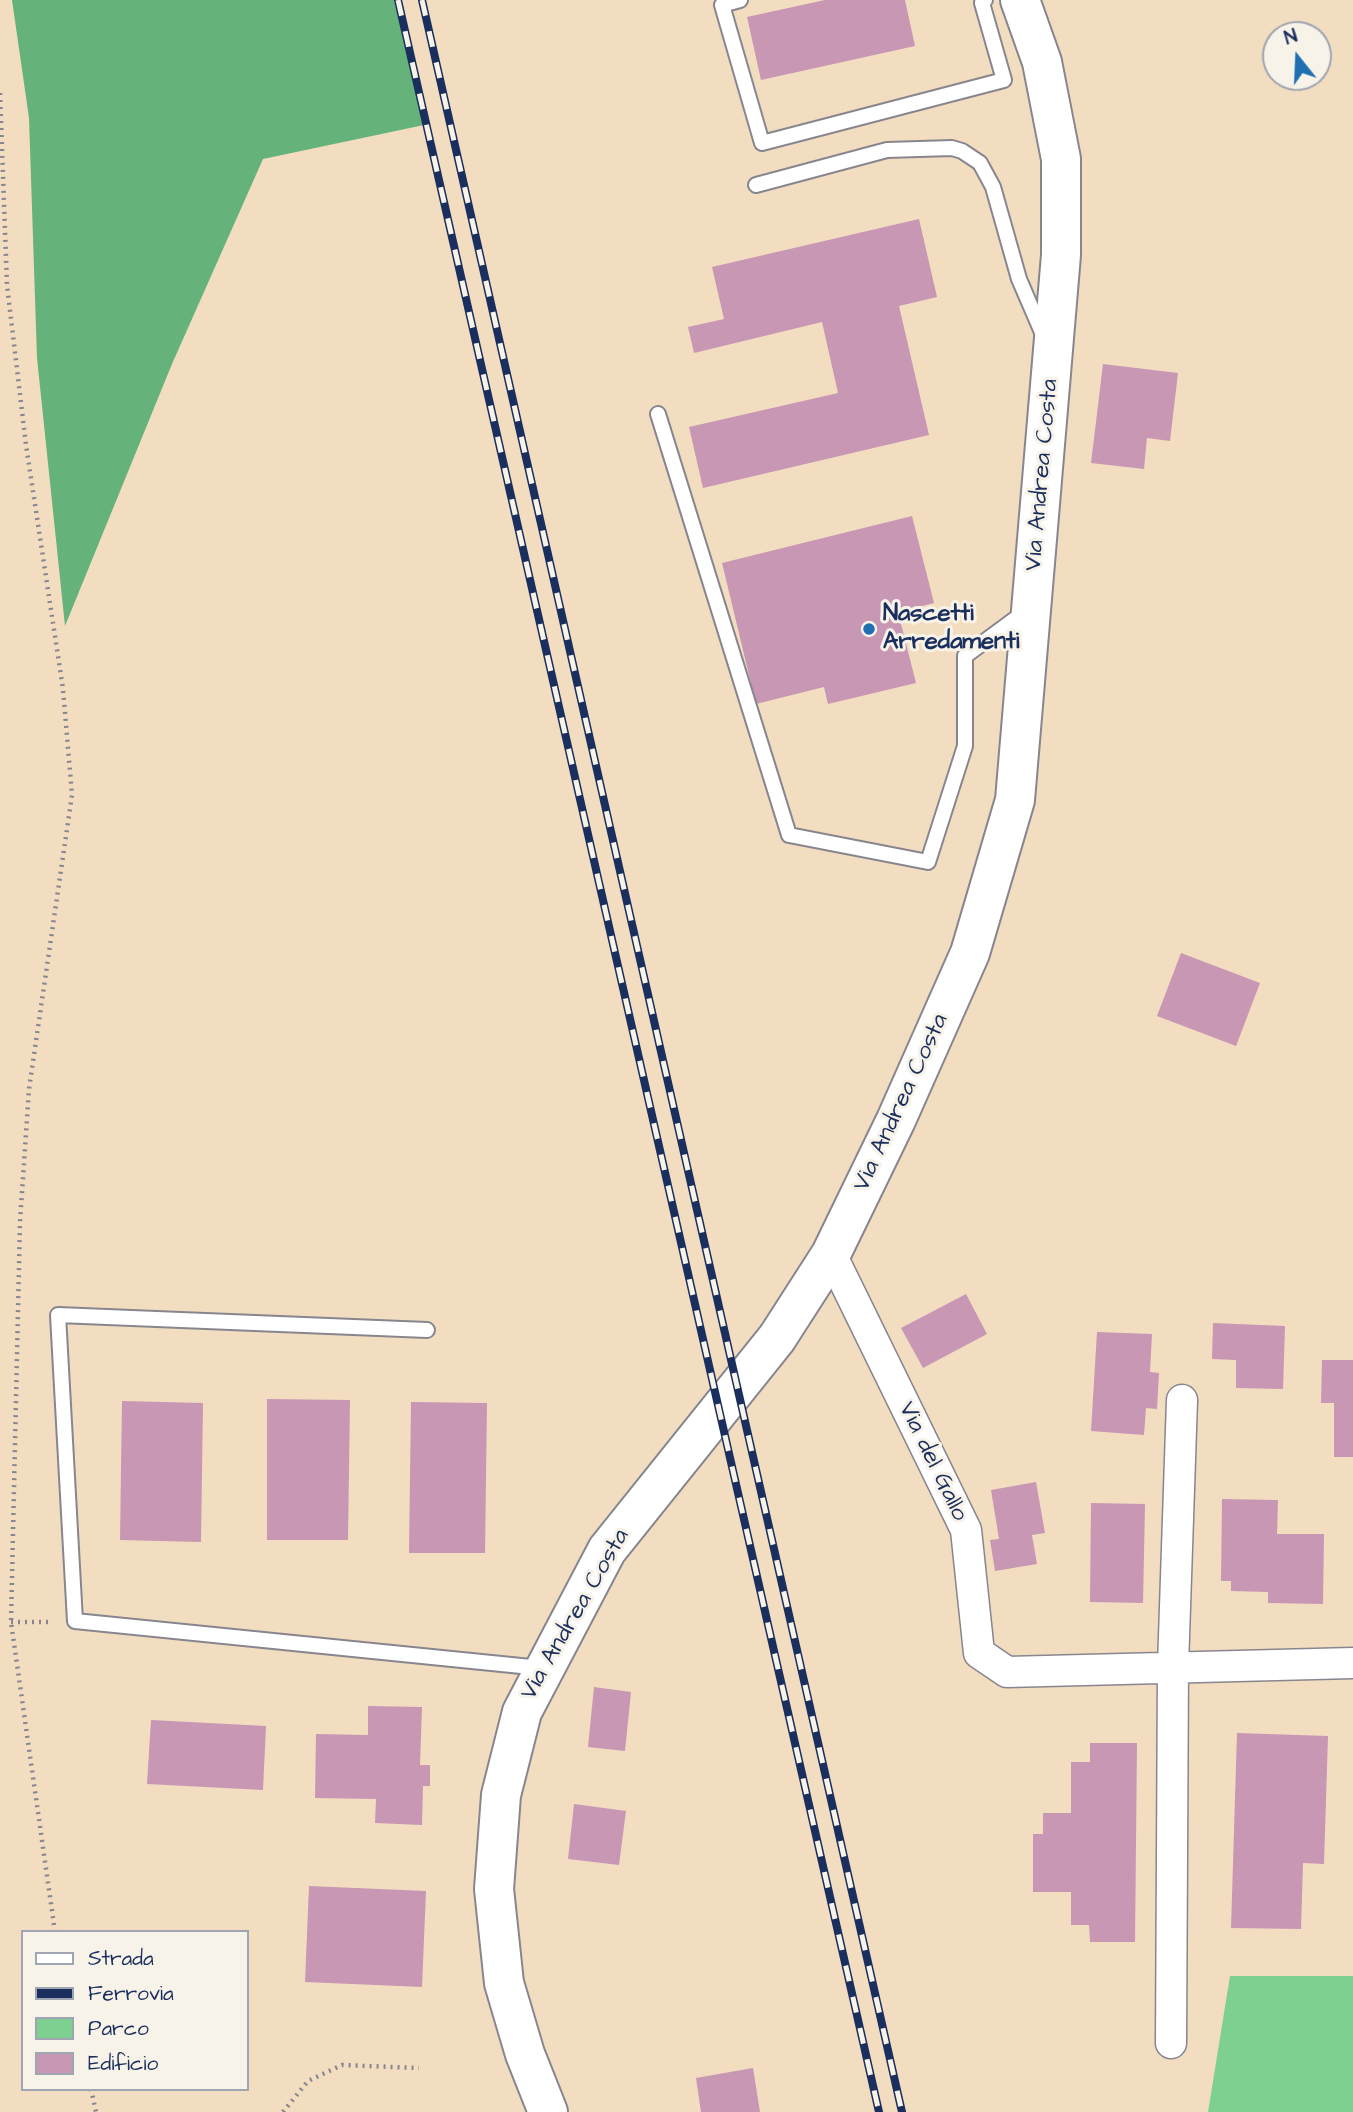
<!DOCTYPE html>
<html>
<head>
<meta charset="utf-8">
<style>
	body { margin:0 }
	#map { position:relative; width:1353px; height:2112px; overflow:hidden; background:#f3ddc0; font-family:"Architects Daughter",sans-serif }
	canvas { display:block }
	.legend { position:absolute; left:21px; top:1930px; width:228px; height:161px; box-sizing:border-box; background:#f7f3e8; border:2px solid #9fa5b1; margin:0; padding:9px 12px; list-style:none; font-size:21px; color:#1b2f5e }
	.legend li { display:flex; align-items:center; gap:14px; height:35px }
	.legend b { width:35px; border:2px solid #9fa5b1 }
	.north { position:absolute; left:1262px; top:21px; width:70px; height:70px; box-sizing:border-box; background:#f7f3e8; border:2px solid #9fa5b1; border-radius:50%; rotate:342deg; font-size:19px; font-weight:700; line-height:28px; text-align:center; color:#1b2f5e }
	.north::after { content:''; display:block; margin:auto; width:24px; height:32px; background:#1f6fb2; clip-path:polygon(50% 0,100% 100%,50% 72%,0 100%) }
</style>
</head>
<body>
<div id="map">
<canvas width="1353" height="2112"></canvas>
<ul class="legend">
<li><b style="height:9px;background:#fff"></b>Strada</li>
<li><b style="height:9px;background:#1b2f5e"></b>Ferrovia</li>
<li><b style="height:19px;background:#7ed091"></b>Parco</li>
<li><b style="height:19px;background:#c797b4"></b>Edificio</li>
</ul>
<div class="north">N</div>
</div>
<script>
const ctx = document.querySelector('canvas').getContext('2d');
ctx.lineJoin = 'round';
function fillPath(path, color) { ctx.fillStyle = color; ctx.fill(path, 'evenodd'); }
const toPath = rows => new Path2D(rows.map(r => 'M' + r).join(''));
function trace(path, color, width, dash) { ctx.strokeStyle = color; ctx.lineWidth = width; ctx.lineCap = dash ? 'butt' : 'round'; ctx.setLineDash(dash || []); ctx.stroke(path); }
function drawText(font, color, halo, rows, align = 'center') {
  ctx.font = font + ' "Architects Daughter",sans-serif'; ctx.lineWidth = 6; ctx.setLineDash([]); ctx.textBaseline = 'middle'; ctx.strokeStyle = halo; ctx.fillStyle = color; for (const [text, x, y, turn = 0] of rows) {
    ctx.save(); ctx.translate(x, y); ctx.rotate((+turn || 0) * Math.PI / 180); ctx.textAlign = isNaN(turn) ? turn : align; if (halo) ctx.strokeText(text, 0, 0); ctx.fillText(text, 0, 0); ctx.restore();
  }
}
fillPath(toPath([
	[1230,1976,1353,1976,1353,2112,1208,2112]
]), '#7ed091');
fillPath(toPath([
	[12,0,394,0,424,125,263,159,172,364,65,626,37,358,29,118]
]), '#66b27b');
fillPath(toPath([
	[825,0,905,0,915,46,761,80,747,17],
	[919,219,937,297,899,306,929,435,703,488,689,427,838,393,822,322,694,353,688,327,724,319,712,267],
	[1103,364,1178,373,1170,441,1147,438,1144,469,1091,463],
	[912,516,934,603,898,612,916,683,828,704,824,687,756,704,722,563],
	[1181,953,1260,983,1236,1046,1157,1016],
	[966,1294,987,1334,923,1368,901,1328],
	[1213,1323,1285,1326,1283,1389,1236,1388,1236,1360,1212,1359],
	[1097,1332,1152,1334,1150,1372,1159,1373,1157,1409,1146,1408,1144,1435,1091,1431],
	[1322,1360,1353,1360,1353,1457,1334,1457,1334,1403,1321,1403],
	[267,1399,350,1400,348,1540,267,1540],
	[122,1401,203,1403,201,1542,120,1540],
	[411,1402,487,1403,485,1553,409,1553],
	[1036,1482,1045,1533,1032,1535,1037,1564,995,1571,990,1540,999,1539,991,1490],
	[1222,1499,1278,1500,1277,1534,1324,1534,1323,1604,1268,1603,1268,1592,1231,1591,1231,1581,1221,1581],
	[1091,1503,1145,1504,1143,1603,1090,1602],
	[594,1687,631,1692,625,1751,588,1747],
	[368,1706,422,1707,420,1765,430,1765,430,1786,423,1786,422,1825,375,1823,376,1799,315,1798,316,1734,368,1735],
	[151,1720,266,1726,263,1790,147,1784],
	[1237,1733,1328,1736,1324,1864,1303,1863,1301,1929,1231,1928],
	[1090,1743,1137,1743,1135,1942,1090,1942,1089,1925,1071,1925,1071,1892,1033,1892,1033,1834,1043,1834,1043,1813,1071,1813,1071,1762,1090,1762],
	[574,1804,626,1811,619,1865,568,1859],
	[309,1886,426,1891,422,1987,305,1982],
	[753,2068,760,2112,701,2112,696,2078]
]), '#c797b4');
const lane = toPath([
	[740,0,722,5,762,143,1004,80,982,3,985,0],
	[756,185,887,150,952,148,962,151,980,163,993,187,1019,279,1044,337],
	[658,414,789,835,928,862,965,746,965,656,1026,611],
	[427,1330,58,1315,75,1621,541,1668]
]);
const street = toPath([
	[831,1254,966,1530,979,1653,1007,1672,1353,1663],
	[1171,2043,1173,1666,1182,1400]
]);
const secondary = toPath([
	[548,2112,525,2054,504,1983,494,1889,501,1795,522,1712,607,1550,777,1338,831,1254,896,1120,970,953,1015,800,1061,255,1061,159,1042,62,1020,0]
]);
trace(lane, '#87868f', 18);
trace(street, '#87868f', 33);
trace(secondary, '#87868f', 42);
trace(toPath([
	[0,93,7,285,26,445,63,689,72,795,29,1089,20,1222,11,1622,55,1932],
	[11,1622,50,1622],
	[91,2089,96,2112],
	[283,2112,308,2081,342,2065,419,2068]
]), '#87868f', 4.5, [2, 5]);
trace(lane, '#fff', 14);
trace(street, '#fff', 30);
trace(secondary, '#fff', 38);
const rail = toPath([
	[398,0,879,2112],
	[422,0,902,2112]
]);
trace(rail, '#1b2f5e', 8);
trace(rail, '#f7f3e8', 5, [16]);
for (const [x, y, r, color] of [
	[869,629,7,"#1f6fb2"]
]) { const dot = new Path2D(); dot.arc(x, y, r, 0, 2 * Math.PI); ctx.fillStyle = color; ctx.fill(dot); trace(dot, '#f7f3e8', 2.5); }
drawText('24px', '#1b2f5e', '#f7f3e8', [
	["Via Andrea Costa",1043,475,-85],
	["Via Andrea Costa",902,1103,-65],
	["Via del Gallo",932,1462,64],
	["Via Andrea Costa",576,1615,-60]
]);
drawText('bold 24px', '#1b2f5e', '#f7f3e8', [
	["Nascetti",883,615],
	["Arredamenti",883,643]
], 'left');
</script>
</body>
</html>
